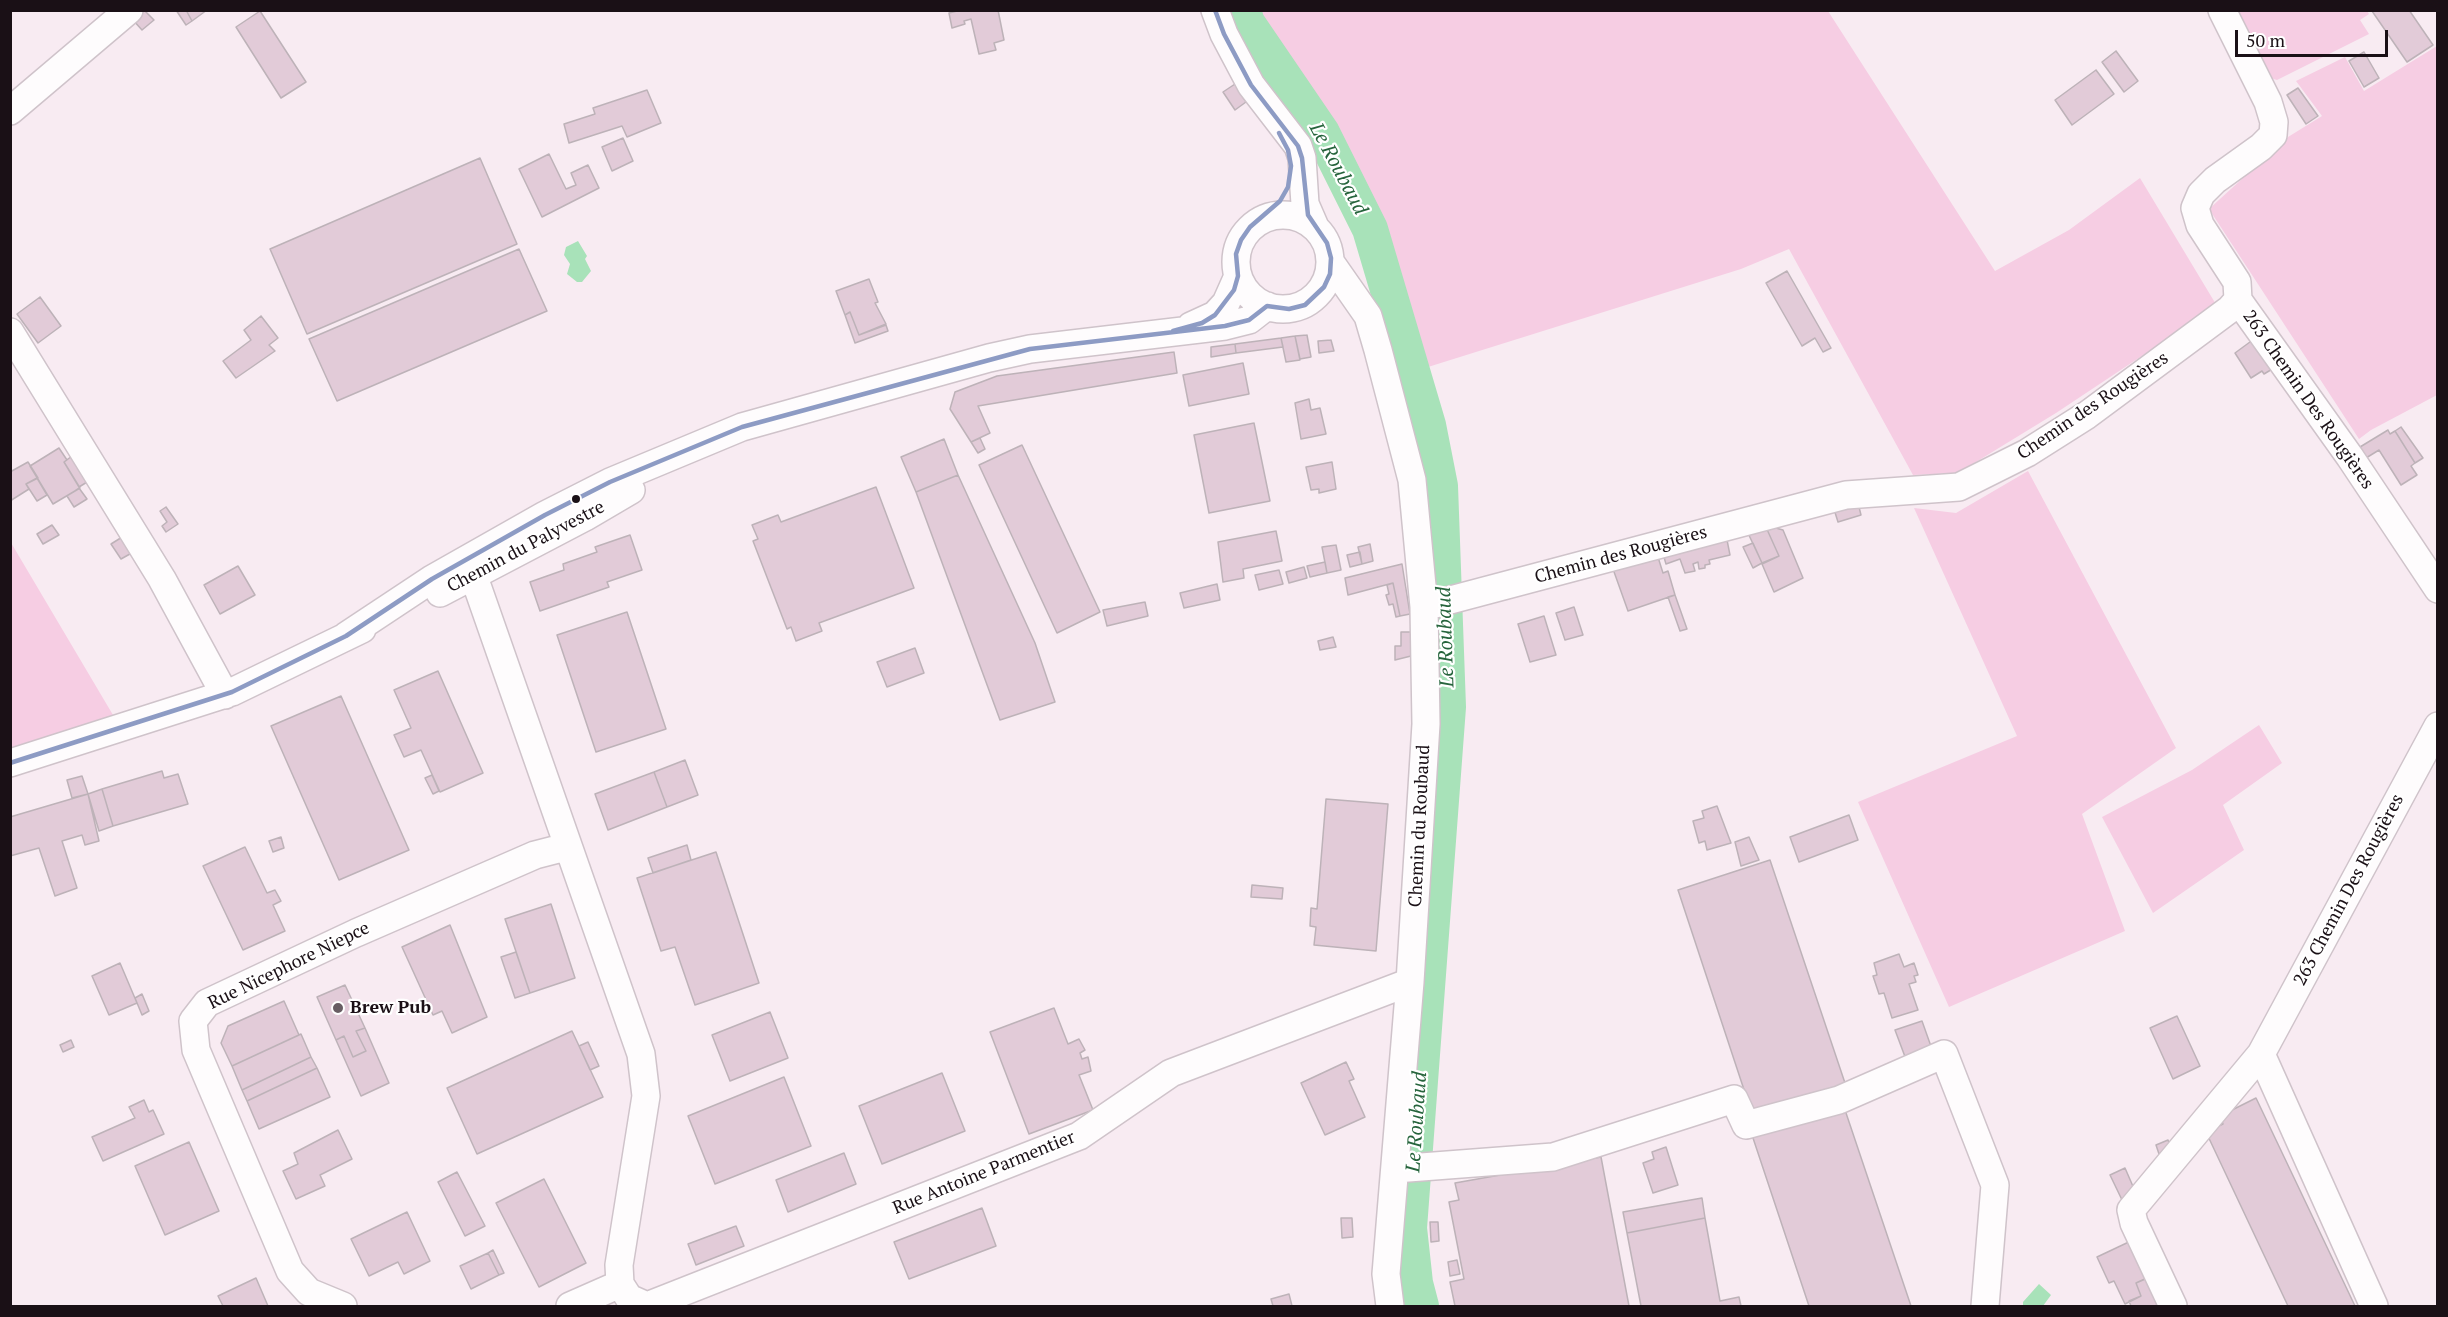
<!DOCTYPE html>
<html>
<head>
<meta charset="utf-8">
<style>
	body { margin:0 }
	#map { position:relative; width:2448px; height:1317px; overflow:hidden; background:#f8ebf2; font-family:"PT Serif",serif }
	canvas { display:block }
	.frame { position:absolute; inset:0; border:12px solid #1a1016; pointer-events:none }
	.scale { position:absolute; left:2235px; top:30px; width:153px; height:27px; box-sizing:border-box; border:3px solid #1a1016; border-top:0; padding-left:8px; font-size:18px; line-height:21px; white-space:nowrap; color:#1a1016; -webkit-text-stroke:4px #fff; paint-order:stroke }
</style>
</head>
<body>
<div id="map">
<canvas width="2448" height="1317"></canvas>
<div class="frame"></div>
<div class="scale">50 m</div>
</div>
<script>
const ctx = document.querySelector('canvas').getContext('2d');
ctx.lineJoin = 'round';
function fillPath(path, color) { ctx.fillStyle = color; ctx.fill(path, 'evenodd'); }
const toPath = rows => new Path2D(rows.map(r => 'M' + r).join(''));
function trace(path, color, width, dash) { ctx.strokeStyle = color; ctx.lineWidth = width; ctx.lineCap = dash ? 'butt' : 'round'; ctx.setLineDash(dash || []); ctx.stroke(path); }
function drawText(font, color, halo, rows, align = 'center') {
  ctx.font = font + ' "PT Serif",serif'; ctx.lineWidth = 4.5; ctx.setLineDash([]); ctx.textBaseline = 'middle'; ctx.strokeStyle = halo; ctx.fillStyle = color; for (const [text, x, y, turn = 0] of rows) {
    ctx.save(); ctx.translate(x, y); ctx.rotate((+turn || 0) * Math.PI / 180); ctx.textAlign = isNaN(turn) ? turn : align; if (halo) ctx.strokeText(text, 0, 0); ctx.fillText(text, 0, 0); ctx.restore();
  }
}
fillPath(toPath([
	[1254,11,1828,11,1995,271,2069,230,2140,178,2217,306,2056,413,1958,473,1913,475,1789,249,1741,269,1428,367,1377,212,1325,125,1259,27],
	[2226,11,2367,11,2369,14,2360,20,2369,34,2277,80,2264,76],
	[2437,46,2437,395,2371,430,2359,439,2209,209,2288,137,2322,116,2296,81,2345,57,2364,91],
	[2028,471,2176,748,2082,814,2125,931,1949,1007,1858,802,2017,736,1914,508,1956,513],
	[10,541,113,715,11,750,10,750],
	[2259,725,2282,763,2223,805,2244,850,2153,913,2102,817,2192,770]
]), '#f6cde3');
fillPath(toPath([
	[578,241,587,256,585,259,591,271,582,282,577,282,567,274,570,264,564,255,566,247],
	[2039,1284,2051,1295,2043,1306,2023,1306,2023,1302]
]), '#a8e2b9');
trace(toPath([
	[1243,10,1247,23,1322,133,1370,229,1428,425,1440,486,1448,707,1409,1228,1415,1283,1421,1306]
]), '#a8e2b9', 36);
const building = toPath([
	[144,10,154,20,142,30,133,20,144,10],
	[176,10,186,10,192,21,186,25,176,10],
	[186,10,207,10,192,21,186,10],
	[961,10,998,10,1004,40,994,43,996,50,979,54,971,19,964,21,965,24,952,28,949,13,961,10],
	[2409,10,2433,45,2407,62,2372,11,2409,10],
	[260,11,306,82,281,98,236,27,260,11],
	[2116,51,2138,81,2124,92,2102,62,2116,51],
	[2364,52,2379,78,2364,87,2349,61,2364,52],
	[2096,70,2114,94,2072,125,2055,100,2096,70],
	[1235,84,1246,102,1235,110,1223,92,1235,84],
	[2298,88,2318,116,2306,124,2287,95,2298,88],
	[647,90,661,123,627,137,622,126,569,143,564,124,595,114,593,108,647,90],
	[623,138,633,161,612,171,602,147,623,138],
	[549,154,566,189,576,185,571,173,588,165,599,188,542,217,519,169,549,154],
	[480,158,517,244,307,334,270,249,480,158],
	[519,249,547,311,337,401,309,339,519,249],
	[1787,271,1831,348,1823,352,1815,338,1802,346,1766,283,1787,271],
	[869,279,878,302,875,303,886,324,859,335,850,312,845,315,836,291,869,279],
	[40,297,61,326,38,343,17,314,40,297],
	[850,312,859,335,886,325,888,331,855,343,845,315,850,312],
	[261,316,278,338,269,345,275,351,236,378,223,361,251,340,244,330,261,316],
	[1307,335,1311,357,1300,359,1295,336,1307,335],
	[1295,336,1300,360,1286,362,1281,338,1295,336],
	[1281,338,1283,347,1236,353,1235,344,1281,338],
	[2254,339,2274,368,2264,374,2262,371,2251,378,2235,353,2254,339],
	[1331,340,1334,351,1319,353,1318,341,1331,340],
	[1235,344,1236,353,1211,357,1211,347,1235,344],
	[1174,352,1177,373,978,406,990,433,971,442,950,409,955,392,997,376,1174,352],
	[1243,363,1249,394,1189,406,1183,375,1243,363],
	[1309,399,1311,410,1320,408,1326,434,1301,439,1295,403,1309,399],
	[1254,423,1270,501,1209,513,1194,435,1254,423],
	[2401,427,2423,458,2415,463,2395,431,2401,427],
	[2388,430,2390,434,2395,431,2415,463,2411,466,2417,475,2401,485,2379,450,2366,458,2360,447,2388,430],
	[980,438,985,449,978,453,971,442,980,438],
	[944,439,958,475,916,492,901,457,944,439],
	[1022,445,1100,612,1057,633,979,465,1022,445],
	[59,448,67,460,64,462,80,488,53,504,30,466,59,448],
	[76,453,92,479,79,487,64,462,76,453],
	[28,462,38,478,26,484,29,489,10,501,10,472,28,462],
	[1332,462,1336,489,1319,493,1319,489,1311,490,1306,467,1332,462],
	[958,475,1035,643,1055,702,1000,720,916,492,958,475],
	[37,478,47,495,37,501,26,484,37,478],
	[876,487,914,588,819,623,822,631,796,641,791,627,787,629,753,541,758,539,752,525,778,515,781,522,876,487],
	[79,488,87,499,74,507,67,496,79,488],
	[1857,499,1861,515,1838,522,1833,506,1857,499],
	[166,507,178,524,166,532,162,526,167,522,160,511,166,507],
	[52,525,59,535,43,544,37,534,52,525],
	[1765,525,1779,556,1762,563,1747,531,1765,525],
	[1765,525,1783,530,1803,578,1774,592,1762,564,1779,556,1765,525],
	[1276,531,1282,561,1243,569,1244,578,1223,582,1218,542,1276,531],
	[127,534,137,550,121,559,111,544,127,534],
	[630,535,642,570,607,582,609,587,540,611,530,582,564,570,563,564,597,552,595,547,630,535],
	[1726,535,1730,555,1709,560,1710,564,1705,565,1705,568,1699,569,1698,562,1693,564,1695,571,1685,573,1680,559,1666,564,1663,554,1726,535],
	[1753,543,1762,563,1753,568,1743,547,1753,543],
	[1370,544,1373,561,1362,564,1358,547,1370,544],
	[1336,545,1341,570,1327,573,1322,547,1336,545],
	[1360,552,1362,564,1350,567,1347,555,1360,552],
	[1657,554,1663,573,1668,571,1675,595,1628,611,1613,569,1657,554],
	[1325,562,1327,573,1310,577,1307,566,1325,562],
	[1402,564,1410,614,1400,616,1393,583,1348,595,1345,578,1402,564],
	[238,566,255,595,220,614,204,585,238,566],
	[1304,567,1307,578,1289,583,1286,572,1304,567],
	[1279,570,1283,584,1259,590,1255,575,1279,570],
	[1393,583,1400,616,1396,617,1393,604,1389,605,1386,595,1389,594,1387,585,1393,583],
	[1217,584,1220,600,1184,608,1180,593,1217,584],
	[1675,595,1687,629,1680,631,1668,597,1675,595],
	[1145,602,1148,616,1107,626,1103,610,1145,602],
	[1574,607,1583,635,1565,640,1556,613,1574,607],
	[627,612,666,729,596,752,557,635,627,612],
	[1544,616,1556,655,1530,662,1518,624,1544,616],
	[1401,632,1411,632,1411,656,1395,660,1395,646,1401,646,1401,632],
	[1333,637,1336,647,1320,650,1318,641,1333,637],
	[915,648,924,673,887,687,877,662,915,648],
	[438,671,483,773,440,792,421,750,404,757,394,735,411,728,394,690,438,671],
	[341,696,409,850,339,880,271,726,341,696],
	[685,760,698,795,667,807,654,772,685,760],
	[162,771,164,778,178,774,188,804,113,826,102,789,162,771],
	[654,772,667,807,608,830,595,794,654,772],
	[432,775,439,791,433,794,425,778,432,775],
	[82,776,88,794,72,798,67,780,82,776],
	[102,789,113,826,99,831,88,794,102,789],
	[88,794,99,841,85,845,82,835,62,841,77,888,55,896,39,848,10,856,10,817,88,794],
	[1326,799,1388,804,1376,951,1314,945,1316,927,1310,926,1311,908,1317,909,1326,799],
	[1717,806,1731,843,1707,850,1705,841,1699,843,1693,821,1704,818,1702,811,1717,806],
	[1849,815,1858,840,1799,862,1790,837,1849,815],
	[281,837,284,848,273,852,269,841,281,837],
	[1749,837,1759,860,1741,866,1735,842,1749,837],
	[687,845,691,860,653,873,648,858,687,845],
	[245,847,267,893,275,890,281,901,273,905,285,931,243,950,203,866,245,847],
	[716,852,759,983,695,1005,675,947,661,951,637,878,716,852],
	[1770,860,1847,1089,1754,1120,1678,890,1770,860],
	[1252,885,1283,888,1282,899,1251,897,1252,885],
	[551,904,575,978,530,993,505,919,551,904],
	[450,925,487,1017,452,1033,442,1011,433,1015,402,947,450,925],
	[516,952,530,993,515,998,501,957,516,952],
	[1899,954,1904,967,1914,963,1918,975,1914,976,1916,982,1909,984,1918,1010,1892,1018,1884,993,1879,994,1873,976,1877,975,1874,963,1899,954],
	[120,963,137,1003,109,1015,92,976,120,963],
	[345,985,365,1028,356,1031,366,1051,353,1057,344,1036,336,1040,317,997,345,985],
	[142,994,149,1011,142,1015,135,998,142,994],
	[284,1001,299,1035,232,1066,221,1043,228,1026,284,1001],
	[1054,1008,1068,1044,1079,1039,1085,1050,1080,1053,1082,1059,1088,1057,1091,1071,1079,1075,1093,1110,1029,1134,990,1032,1054,1008],
	[770,1012,788,1058,730,1081,712,1035,770,1012],
	[2177,1016,2200,1066,2173,1079,2150,1028,2177,1016],
	[1922,1021,1933,1052,1907,1062,1895,1030,1922,1021],
	[365,1028,389,1083,361,1096,336,1040,344,1036,353,1057,366,1051,356,1031,365,1028],
	[572,1031,603,1097,477,1154,447,1088,572,1031],
	[301,1034,311,1057,242,1090,232,1066,301,1034],
	[71,1040,74,1047,63,1052,60,1045,71,1040],
	[588,1042,599,1066,590,1070,579,1046,588,1042],
	[311,1057,317,1068,247,1101,242,1090,311,1057],
	[1346,1062,1354,1079,1349,1081,1365,1117,1325,1135,1301,1083,1346,1062],
	[317,1068,330,1097,259,1129,247,1101,317,1068],
	[942,1073,965,1131,882,1164,859,1106,942,1073],
	[784,1077,811,1146,715,1184,688,1116,784,1077],
	[2256,1098,2355,1306,2288,1306,2206,1132,2223,1124,2220,1116,2256,1098],
	[144,1100,149,1112,153,1110,164,1134,103,1161,92,1137,135,1118,129,1107,144,1100],
	[1844,1107,1911,1306,1809,1306,1751,1132,1844,1107],
	[338,1130,352,1159,320,1175,325,1186,296,1199,283,1171,298,1164,294,1153,338,1130],
	[2168,1140,2171,1148,2159,1154,2156,1145,2168,1140],
	[189,1142,219,1211,165,1235,135,1166,189,1142],
	[1666,1147,1678,1185,1653,1193,1643,1163,1654,1159,1652,1152,1666,1147],
	[844,1153,856,1184,788,1212,776,1180,844,1153],
	[1601,1157,1629,1306,1455,1306,1450,1282,1464,1279,1449,1202,1459,1200,1455,1183,1601,1157],
	[2125,1168,2135,1191,2123,1202,2110,1175,2125,1168],
	[457,1172,485,1226,465,1236,438,1182,457,1172],
	[544,1179,586,1263,539,1287,496,1203,544,1179],
	[1702,1198,1705,1218,1627,1233,1623,1212,1702,1198],
	[982,1208,996,1246,909,1279,894,1242,982,1208],
	[407,1212,430,1261,404,1274,398,1262,369,1276,351,1239,407,1212],
	[1341,1218,1352,1218,1353,1237,1342,1238,1341,1218],
	[1705,1218,1720,1301,1739,1297,1741,1306,1641,1306,1627,1233,1705,1218],
	[1430,1222,1438,1222,1439,1241,1431,1242,1430,1222],
	[736,1226,744,1246,696,1265,688,1244,736,1226],
	[2133,1240,2150,1277,2136,1283,2141,1296,2125,1304,2114,1281,2109,1283,2097,1257,2133,1240],
	[493,1250,504,1273,499,1275,488,1253,493,1250],
	[488,1253,499,1275,471,1289,460,1266,488,1253],
	[1457,1260,1460,1274,1450,1276,1448,1262,1457,1260],
	[2151,1276,2165,1306,2131,1306,2129,1301,2141,1296,2136,1283,2151,1276],
	[256,1278,268,1306,223,1306,218,1296,256,1278],
	[1289,1294,1292,1306,1273,1306,1271,1299,1289,1294]
]);
fillPath(building, '#e2cbd8');
trace(building, '#bdb2b8', 1.5);
const minor = toPath([
	[1215,10,1224,34,1251,85,1298,146,1302,158,1305,204,1315,227],
	[10,111,129,10],
	'1236 262a47 47 0 1 1 94 0a47 47 0 1 1-94 0Z',
	[1331,263,1368,316,1378,350,1412,480,1424,607,1426,724,1410,982,1386,1274,1390,1306],
	[2238,300,2350,457,2438,589],
	[1191,326,1215,315,1226,303,1238,276],
	[10,332,162,579,225,695],
	[466,562,474,577,641,1054,646,1096,619,1265,620,1284],
	[440,593,585,517,631,490],
	[1424,607,1846,495,1959,487,2027,453,2087,415,2230,309,2238,300,2237,282,2200,225,2195,208,2201,194,2215,180,2261,147,2273,135,2274,122,2268,102,2222,10],
	[346,636,432,579,545,515,610,482,742,427,989,358,1030,349,1225,326,1249,320,1267,306],
	[10,763,232,692,362,629],
	[2261,1054,2374,1306],
	[1395,1169,1553,1157,1734,1099,1746,1125,1839,1100,1944,1054,1995,1185,1985,1306],
	[620,1284,629,1298,647,1306,1079,1136,1171,1073,1410,982],
	[343,1306,309,1292,290,1271,196,1050,193,1021,207,1003,356,933,535,855,566,847],
	[570,1306,620,1284],
	[2173,1306,2134,1223,2131,1210,2261,1054,2438,726]
]);
trace(minor, '#cfc3ca', 30);
trace(minor, '#fefcfd', 27);
trace(toPath([
	[1173,331,1202,323,1215,315,1234,290,1238,276,1236,254,1241,240,1250,227,1280,201,1288,187,1291,166,1288,150,1279,133],
	[10,763,232,692,346,636,432,579,545,515,610,482,742,427,1030,349,1225,326,1249,320,1267,306,1289,309,1305,305,1324,287,1330,274,1331,258,1327,243,1308,215,1302,158,1298,146,1251,85,1224,34,1215,10]
]), '#8d9bc4', 4.5);
for (const [x, y, r, color] of [
	[576,499,5,"#1a1016"],
	[338,1008,6,"#685d63"]
]) { const dot = new Path2D(); dot.arc(x, y, r, 0, 2 * Math.PI); ctx.fillStyle = color; ctx.fill(dot); trace(dot, '#fff', 2); }
drawText('18px', '#1a1016', '#fff', [
	["263 Chemin Des Rougières",2308,400,55],
	["Chemin des Rougières",2093,406,-34],
	["Chemin du Palyvestre",526,547,-28],
	["Chemin des Rougières",1621,555,-15],
	["Chemin du Roubaud",1420,826,-87],
	["263 Chemin Des Rougières",2349,890,-62],
	["Rue Nicephore Niepce",289,966,-26],
	["Rue Antoine Parmentier",984,1173,-22]
]);
drawText('bold 18px', '#1a1016', '#fff', [
	["Brew Pub",350,1008]
], 'left');
drawText('italic 20px', '#26643c', '#fff', [
	["Le Roubaud",1338,169,62],
	["Le Roubaud",1446,637,-92],
	["Le Roubaud",1417,1122,-86]
]);
</script>
</body>
</html>
